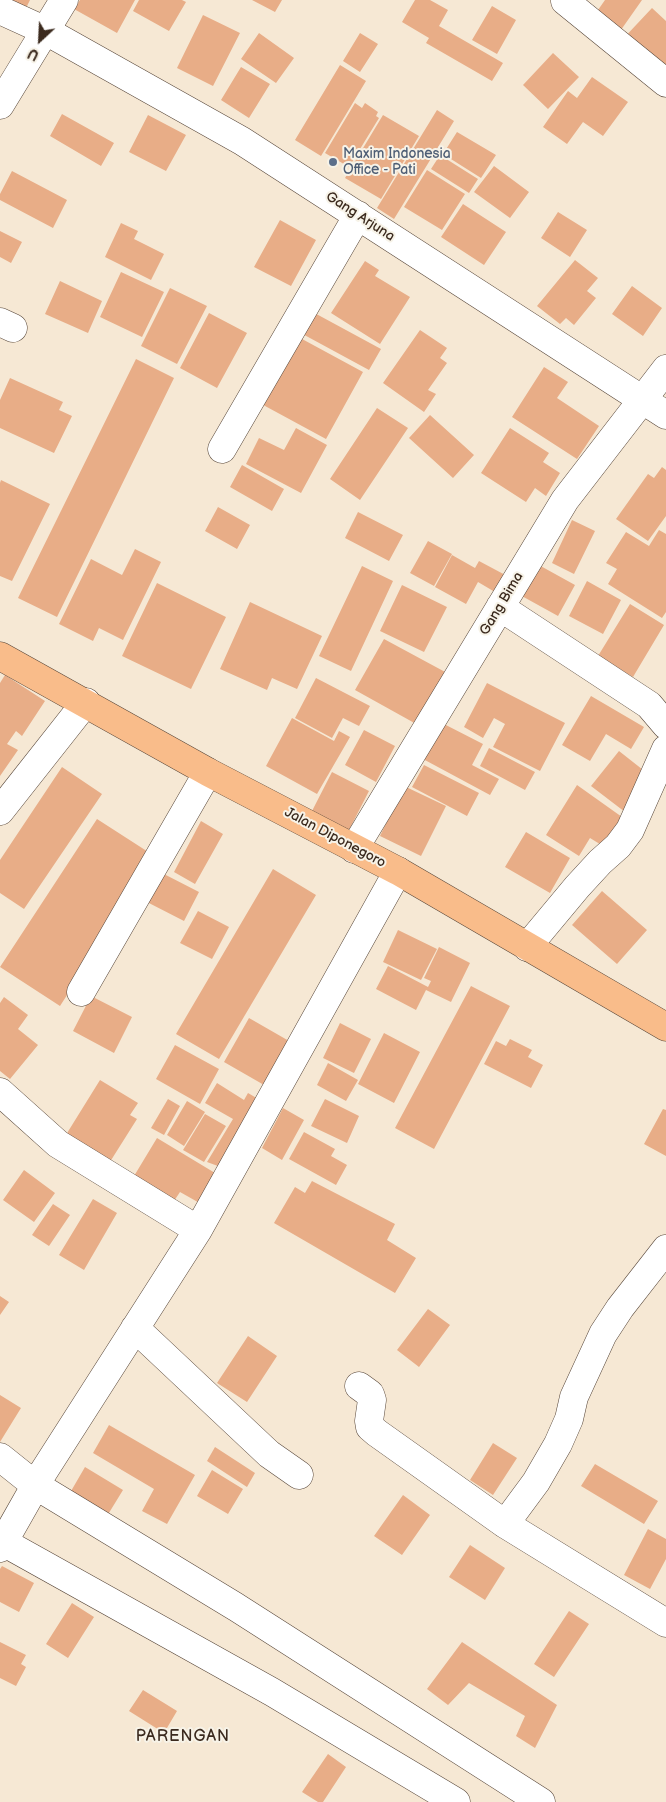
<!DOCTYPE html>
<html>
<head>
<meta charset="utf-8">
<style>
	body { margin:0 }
	#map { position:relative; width:666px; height:1802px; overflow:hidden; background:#f6e8d4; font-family:"Balsamiq Sans",sans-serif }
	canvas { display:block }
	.north { position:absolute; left:15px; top:15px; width:50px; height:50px; -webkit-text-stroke:4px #f7f3e8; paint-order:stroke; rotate:205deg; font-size:14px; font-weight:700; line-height:20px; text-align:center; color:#3b2a1e }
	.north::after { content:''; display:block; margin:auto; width:18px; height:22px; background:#3b2a1e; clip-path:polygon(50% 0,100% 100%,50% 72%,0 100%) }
</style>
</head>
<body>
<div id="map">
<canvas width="666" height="1802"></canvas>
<div class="north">U</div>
</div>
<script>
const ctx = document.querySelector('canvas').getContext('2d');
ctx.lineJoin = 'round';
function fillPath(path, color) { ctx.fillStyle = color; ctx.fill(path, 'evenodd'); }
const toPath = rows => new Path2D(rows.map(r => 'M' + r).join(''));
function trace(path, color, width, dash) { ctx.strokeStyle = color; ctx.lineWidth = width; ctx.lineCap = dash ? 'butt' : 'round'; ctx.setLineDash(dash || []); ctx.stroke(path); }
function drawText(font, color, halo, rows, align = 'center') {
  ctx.font = font + ' "Balsamiq Sans",sans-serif'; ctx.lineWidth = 4; ctx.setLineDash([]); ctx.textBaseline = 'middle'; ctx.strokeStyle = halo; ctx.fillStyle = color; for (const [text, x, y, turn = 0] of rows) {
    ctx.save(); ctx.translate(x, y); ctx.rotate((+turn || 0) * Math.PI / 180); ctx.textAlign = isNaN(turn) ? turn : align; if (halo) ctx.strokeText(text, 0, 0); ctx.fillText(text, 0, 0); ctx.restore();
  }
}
fillPath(toPath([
	[4,0,30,0,25,10],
	[80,0,135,0,117,33,74,9],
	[139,0,182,0,186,2,169,31,133,11],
	[252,0,282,0,275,12],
	[415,0,430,0,448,10,439,26,503,63,492,81,426,43,429,38,402,22],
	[605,0,642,0,616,37,591,20],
	[492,6,516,20,497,54,472,40],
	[652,8,666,21,666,78,621,41],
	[203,15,240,33,213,86,177,68],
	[259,33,294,58,276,83,241,59],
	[360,33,378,44,360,72,343,61],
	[553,53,579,77,548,109,523,85],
	[340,65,366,81,321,156,295,140],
	[241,67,270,84,249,118,221,100],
	[592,77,628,102,603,136,583,122,567,144,543,127,568,91,577,98],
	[355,103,362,108,365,103,378,112,376,116,379,118,349,167,325,153],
	[437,110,454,121,394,219,377,208],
	[62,114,114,143,101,166,50,136],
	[148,115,186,135,166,171,129,152],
	[383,115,419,136,381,199,345,178],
	[457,132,496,155,481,178,443,154],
	[440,155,478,179,469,193,431,169],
	[494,166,529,192,510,218,474,192],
	[427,170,465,194,442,230,404,207],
	[12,171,67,200,53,228,0,200,0,194],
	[463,204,506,232,484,265,441,237],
	[558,212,587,230,570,257,541,238],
	[280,220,316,240,291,286,254,267],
	[121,223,138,231,134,239,164,254,151,280,105,257],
	[0,231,22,242,11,263,0,257],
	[575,260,598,278,587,291,596,298,574,325,566,318,560,324,537,306],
	[365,261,379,270,375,276,410,297,380,344,331,313],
	[121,272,164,292,142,337,100,317],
	[60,281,102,301,88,333,45,314],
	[632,286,662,308,643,336,612,314],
	[170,288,207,306,177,364,141,346],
	[309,310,381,349,369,370,297,331],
	[209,313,247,333,217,388,180,368],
	[420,330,447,348,440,358,447,363,428,390,436,394,424,412,383,383],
	[291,333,363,372,326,439,254,400],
	[136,359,174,378,57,617,18,598],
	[544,367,568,382,557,398,599,426,577,459,512,417],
	[10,378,63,402,59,410,72,416,54,453,0,428,0,400],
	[377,408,408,428,360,500,330,479],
	[430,415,474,455,453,478,409,438],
	[296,428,327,445,301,493,246,464,259,438,284,450],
	[510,428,549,453,543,462,560,473,546,496,535,488,526,502,481,473],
	[242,465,284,489,272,511,230,487],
	[662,467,666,470,666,516,648,541,616,519,648,474,654,478],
	[1,480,50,504,12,581,0,576,0,483],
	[218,507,250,525,237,549,205,531],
	[358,512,403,535,389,561,345,538],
	[572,520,595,531,574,574,552,563],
	[659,530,666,534,666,612,662,618,608,584,617,569,606,563,626,532,649,546],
	[428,541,452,554,434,586,410,573],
	[135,549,161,562,123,640,99,628,93,641,59,624,91,559,122,575],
	[452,555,475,568,479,561,509,577,500,595,478,582,466,604,435,587],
	[537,564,575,585,558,616,520,595],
	[362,566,393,581,351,671,319,656],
	[587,581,621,600,603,634,569,616],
	[157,583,226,617,191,689,122,656],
	[402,585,447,607,424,652,380,631],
	[250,602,322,636,297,689,272,678,267,690,220,669],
	[630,604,664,625,633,677,598,656],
	[384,639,447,673,418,725,355,690],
	[5,675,45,701,22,736,16,731,7,744,18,750,0,776,0,683],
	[316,678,370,706,359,726,343,718,332,738,295,718],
	[487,683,565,723,540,771,493,747,505,724,494,718,483,738,464,727],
	[591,696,644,727,631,749,606,734,590,761,562,745],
	[292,718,334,741,339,731,350,737,317,794,266,766],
	[442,723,483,744,472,765,499,779,490,795,423,759],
	[364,730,395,746,376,782,345,765],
	[489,748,535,772,525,790,480,766],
	[619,751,652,777,625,812,591,786],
	[424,765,479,793,467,816,412,787],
	[62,767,102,794,24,909,0,893,0,860],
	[332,772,369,791,349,830,312,811],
	[577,785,622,817,603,846,590,838,579,856,546,835],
	[404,786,446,806,421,856,380,836],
	[97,819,156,857,60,1006,0,967],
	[201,821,223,834,195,884,174,872],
	[526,832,570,858,550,893,505,867],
	[273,869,316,895,219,1059,176,1034],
	[160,872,199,892,184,921,145,901],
	[602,891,647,930,617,964,572,925],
	[198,911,229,927,212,959,180,943],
	[398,930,437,949,421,980,383,962],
	[439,947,470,963,451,1002,426,990,416,1010,376,989,388,966,428,987,431,981,424,978],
	[471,986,510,1006,434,1149,395,1128],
	[91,996,132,1017,114,1053,73,1031],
	[4,997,28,1015,18,1029,38,1045,10,1079,0,1071,0,1003],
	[249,1018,296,1045,271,1089,224,1062],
	[340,1023,371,1039,354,1073,323,1058],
	[384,1033,420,1052,394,1103,358,1084],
	[510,1039,532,1050,528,1057,543,1065,531,1088,484,1064,496,1041,506,1046],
	[175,1045,219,1069,200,1104,156,1079],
	[328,1063,358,1080,346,1101,317,1085],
	[100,1080,138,1103,130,1115,137,1119,108,1165,64,1138],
	[217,1083,244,1100,248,1093,265,1103,226,1169,207,1162,233,1119,205,1103],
	[168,1099,180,1106,164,1135,151,1128],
	[325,1099,359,1116,347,1143,311,1126],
	[187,1101,205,1112,184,1146,167,1135],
	[283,1108,304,1120,282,1160,262,1148],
	[663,1109,666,1110,666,1156,644,1144],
	[205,1114,226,1126,204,1162,183,1150],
	[304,1132,335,1149,331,1156,347,1165,336,1185,289,1159],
	[157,1138,220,1176,203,1205,180,1192,168,1210,128,1186],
	[24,1170,55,1193,34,1222,3,1200],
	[312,1181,395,1224,387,1240,416,1258,395,1293,274,1223,295,1187,305,1193],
	[93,1199,117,1213,84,1270,59,1255],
	[53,1204,70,1215,49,1246,32,1235],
	[0,1296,9,1302,0,1315],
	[428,1309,450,1325,419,1367,397,1350],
	[248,1336,277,1356,247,1402,217,1383],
	[0,1395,21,1408,0,1442],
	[109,1425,195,1475,167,1524,142,1511,154,1489,93,1453],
	[493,1443,517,1458,493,1495,470,1480],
	[215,1447,255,1473,247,1487,207,1461],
	[595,1464,658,1501,644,1524,581,1486],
	[85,1467,123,1490,104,1521,67,1498],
	[212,1470,243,1489,228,1514,197,1496],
	[403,1495,430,1515,402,1555,374,1536],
	[648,1529,666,1539,666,1559,650,1589,624,1575],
	[470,1545,505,1568,485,1600,449,1577],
	[2,1566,34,1583,19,1612,0,1602,0,1569],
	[72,1603,94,1617,68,1658,46,1644],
	[569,1611,589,1624,554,1677,534,1664],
	[0,1642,26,1655,21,1664,26,1667,16,1686,0,1678],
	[462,1642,557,1705,535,1748,516,1736,525,1716,469,1683,448,1705,427,1689],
	[143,1690,177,1711,164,1733,129,1711],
	[328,1754,346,1767,323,1802,318,1802,302,1792]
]), '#e8ad87');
const minor = toPath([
	[565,1,666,83],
	[0,10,46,31,242,141,666,415],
	[0,105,64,0],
	[0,322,13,328],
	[222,449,358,215],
	[500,607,649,705,666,725],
	[0,811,86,702],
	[354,849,565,500,666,369],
	[527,947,577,887,600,862,618,846,630,830,666,749],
	[81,992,208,772],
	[0,1092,58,1144,198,1230],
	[135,1328,269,1454,299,1475],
	[359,1386,370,1394,372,1400,369,1421,370,1427,377,1433,505,1524,666,1623],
	[0,1457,35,1485,236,1607,541,1802],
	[505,1524,536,1482,558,1444,569,1419,574,1397,603,1334,620,1308,666,1249],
	[3,1542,272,1692,456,1802],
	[0,1548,42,1474,198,1230,398,871]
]);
const major = toPath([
	[0,656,208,772,398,871,666,1027]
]);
trace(minor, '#574639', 29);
trace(major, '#574639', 29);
trace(minor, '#fff', 28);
trace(major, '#f9bc8a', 28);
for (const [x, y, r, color] of [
	[333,162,5,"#5c6f8a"]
]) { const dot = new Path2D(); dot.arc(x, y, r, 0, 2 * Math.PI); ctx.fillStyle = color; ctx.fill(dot); trace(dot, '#f7f3e8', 2); }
drawText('14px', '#4e5e75', '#f7f3e8', [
	["Maxim Indonesia",343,154],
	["Office - Pati",343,170]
], 'left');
drawText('14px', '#3b2a1e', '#f7f3e8', [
	["Gang Arjuna",360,217,33],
	["Gang Bima",502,604,-59],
	["Jalan Diponegoro",335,838,28]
]);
ctx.letterSpacing = '1px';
drawText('16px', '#3b2a1e', '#f7f3e8', [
	["PARENGAN",183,1737]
]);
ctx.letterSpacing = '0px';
</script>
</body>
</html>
